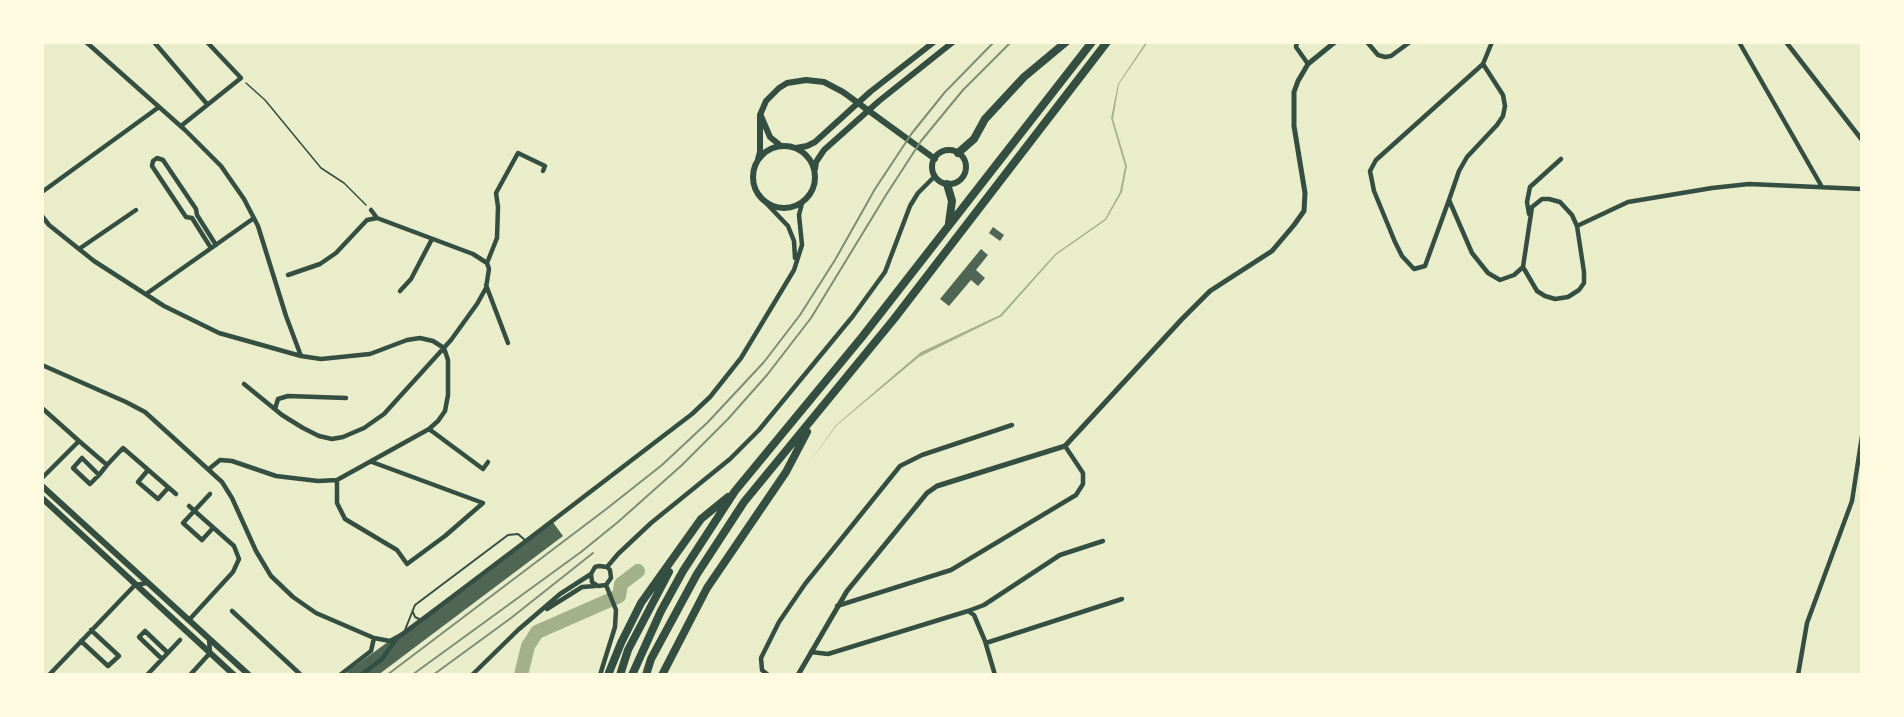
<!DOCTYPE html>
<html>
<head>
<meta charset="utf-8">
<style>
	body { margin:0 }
	#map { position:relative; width:1904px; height:717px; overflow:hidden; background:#e9edc9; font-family:"Public Sans",sans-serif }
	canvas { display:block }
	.frame { position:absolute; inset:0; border:44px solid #fefae0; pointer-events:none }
</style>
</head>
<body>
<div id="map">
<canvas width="1904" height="717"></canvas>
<div class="frame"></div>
</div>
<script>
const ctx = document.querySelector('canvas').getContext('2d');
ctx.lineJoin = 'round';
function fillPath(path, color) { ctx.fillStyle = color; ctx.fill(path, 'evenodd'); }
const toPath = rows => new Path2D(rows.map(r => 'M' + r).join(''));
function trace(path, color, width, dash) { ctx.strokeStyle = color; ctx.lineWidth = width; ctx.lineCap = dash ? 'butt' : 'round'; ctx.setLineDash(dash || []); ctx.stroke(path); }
fillPath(toPath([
	[1146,42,1148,42,1119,84,1113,119,1127,166,1122,192,1106,220,1056,255,1002,316,919,357,837,425,809,463,836,425,921,352,1000,315,1055,254,1105,219,1120,192,1125,166,1111,118,1118,84]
]), '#a3b18a');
trace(toPath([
	[521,675,528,646,537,632,619,596,621,584,638,571]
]), '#a3b18a', 14);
fillPath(toPath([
	[993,227,1004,235,1000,241,989,233],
	[981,249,988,255,976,270,985,278,978,286,971,280,949,306,940,299],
	[552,521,563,536,378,675,350,675,347,672]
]), '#4f6655');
trace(toPath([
	[246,83,265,100,321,168,344,183,366,205]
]), '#344e41', 1.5);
trace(toPath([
	[413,612,415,617,421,620],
	[405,630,415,605,508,535,518,534,526,541]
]), '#344e41', 2);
trace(toPath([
	[86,42,185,130,221,166,244,199,258,226,286,316,301,356],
	[154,42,207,104],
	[1297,42,1296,47,1308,64],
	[1367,42,1378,55,1385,57,1391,56,1410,42],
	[1739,42,1822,187],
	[1786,42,1862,140],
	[1483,64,1503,95,1505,106,1503,116,1497,125,1467,157,1459,171,1449,200,1472,253,1488,273,1500,280,1514,275,1523,267,1532,207,1542,199,1549,199,1560,202,1572,215,1577,226,1584,272,1584,283,1579,290,1568,297,1555,299,1545,296,1537,291,1523,267],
	[181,126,241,78,207,42],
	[42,192,159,107],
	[1449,200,1425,266,1414,269,1402,256,1395,242,1374,191,1370,171,1376,160,1483,64,1492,42],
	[767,204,788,226,794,241,795,258],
	[1529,214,1527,202,1530,187,1561,159],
	[42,216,49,225,94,261,164,306,219,333,301,356,321,359,370,354,407,340,420,338,433,341,444,348,448,360,448,395,445,411,438,421,429,429,337,480,318,481,276,476,232,461,220,460,209,469],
	[1577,226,1628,202,1712,188,1749,184,1862,189],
	[211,248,192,218,186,217,152,166,153,161,157,158,163,160,196,209,197,215,216,245],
	[79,249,136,210],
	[487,263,497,238,498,207,496,193,518,153,545,166,543,171],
	[288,275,320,264,336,253,367,220,377,218],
	[486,285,508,343],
	[400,291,411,279,432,239],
	[146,294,254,218],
	[42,365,126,402,145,412,222,482,232,498,256,551,271,576,293,597,316,613,374,638,390,641,403,634,526,541,692,414,710,397,741,358,794,270,802,245,799,215,802,203],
	[244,384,282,415,303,428,319,436,332,439,343,437,364,428,384,414,451,340,477,304,486,288,489,269,487,263,473,254,377,218,371,210],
	[42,408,79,441,42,478],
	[275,409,278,399,288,396,346,398],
	[429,429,483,469,488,462],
	[79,441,107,465,123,448,176,494],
	[148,470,138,482,158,499,168,488],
	[99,475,82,458,73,468,90,484,99,475,107,465],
	[337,480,337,503,345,519,397,550,407,564,445,536,483,503,372,462],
	[210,494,183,523,202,540,213,528],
	[189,506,234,546,239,559,233,572,189,620],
	[607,567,618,554,651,523,730,459,759,430,853,316,885,272,910,206,918,193,935,176],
	[837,606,951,570,1076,495,1083,484,1083,473,1065,446],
	[547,609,582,587,595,586],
	[232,611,300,674],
	[968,611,984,605,1060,555,1103,541],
	[81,641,108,666,119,656,91,630],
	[986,643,1122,599],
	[811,652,828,654,968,611,974,615,985,641,995,675],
	[162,659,139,637,145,631,168,653],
	[49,675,135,585,147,583],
	[147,675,180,640],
	[190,675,210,653,209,638],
	[340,675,371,651,374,638],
	[361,675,382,659,397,638],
	[472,675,518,630,560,594,591,574,595,567,599,566,607,567,610,570,611,578,606,585,598,586,592,582,591,574],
	[600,675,615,627,616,610,606,585],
	[768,675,762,670,761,658,779,622,805,584,900,466,922,455,1012,425],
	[1798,675,1807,623,1852,501,1862,436]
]), '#344e41', 4.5);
trace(toPath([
	[798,675,847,591,927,493,937,486,1065,446,1182,319,1210,291,1272,251,1294,225,1304,211,1305,193,1294,126,1294,92,1298,81,1308,64,1335,42]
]), '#344e41', 5);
trace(toPath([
	[761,116,770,137,781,146],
	'753 177a31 31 0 1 1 62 0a31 31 0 1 1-62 0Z',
	[796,148,807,146,815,142,870,92,934,42],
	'932 167a17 17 0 1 1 34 0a17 17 0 1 1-34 0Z',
	[758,159,760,152,760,115,766,101,779,88,787,83,806,80,824,82,843,92,935,159],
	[815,169,816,162,824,150,879,101,953,42],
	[42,486,249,675],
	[42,498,234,675]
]), '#344e41', 6);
trace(toPath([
	[958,153,974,139,985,119,1024,77,1066,42],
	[947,184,952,201,949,223],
	[608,675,621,643,641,603,701,519,728,497],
	[620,675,628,650,669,572],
	[632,675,661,611,683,571,735,491,862,337,1092,42],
	[646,675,651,659,697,574,744,502,894,319,1107,42],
	[662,675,707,588,786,472,807,432]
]), '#344e41', 8);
trace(toPath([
	[387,675,605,510,662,465,708,422,764,362,800,315,835,260,875,189,912,133,945,92,994,42],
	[412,675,581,552,618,522,682,465,728,419,767,375,811,318,886,195,921,141,963,90,1011,42],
	[433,675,511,618,593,553]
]), '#7c8e77', 2);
</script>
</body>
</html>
